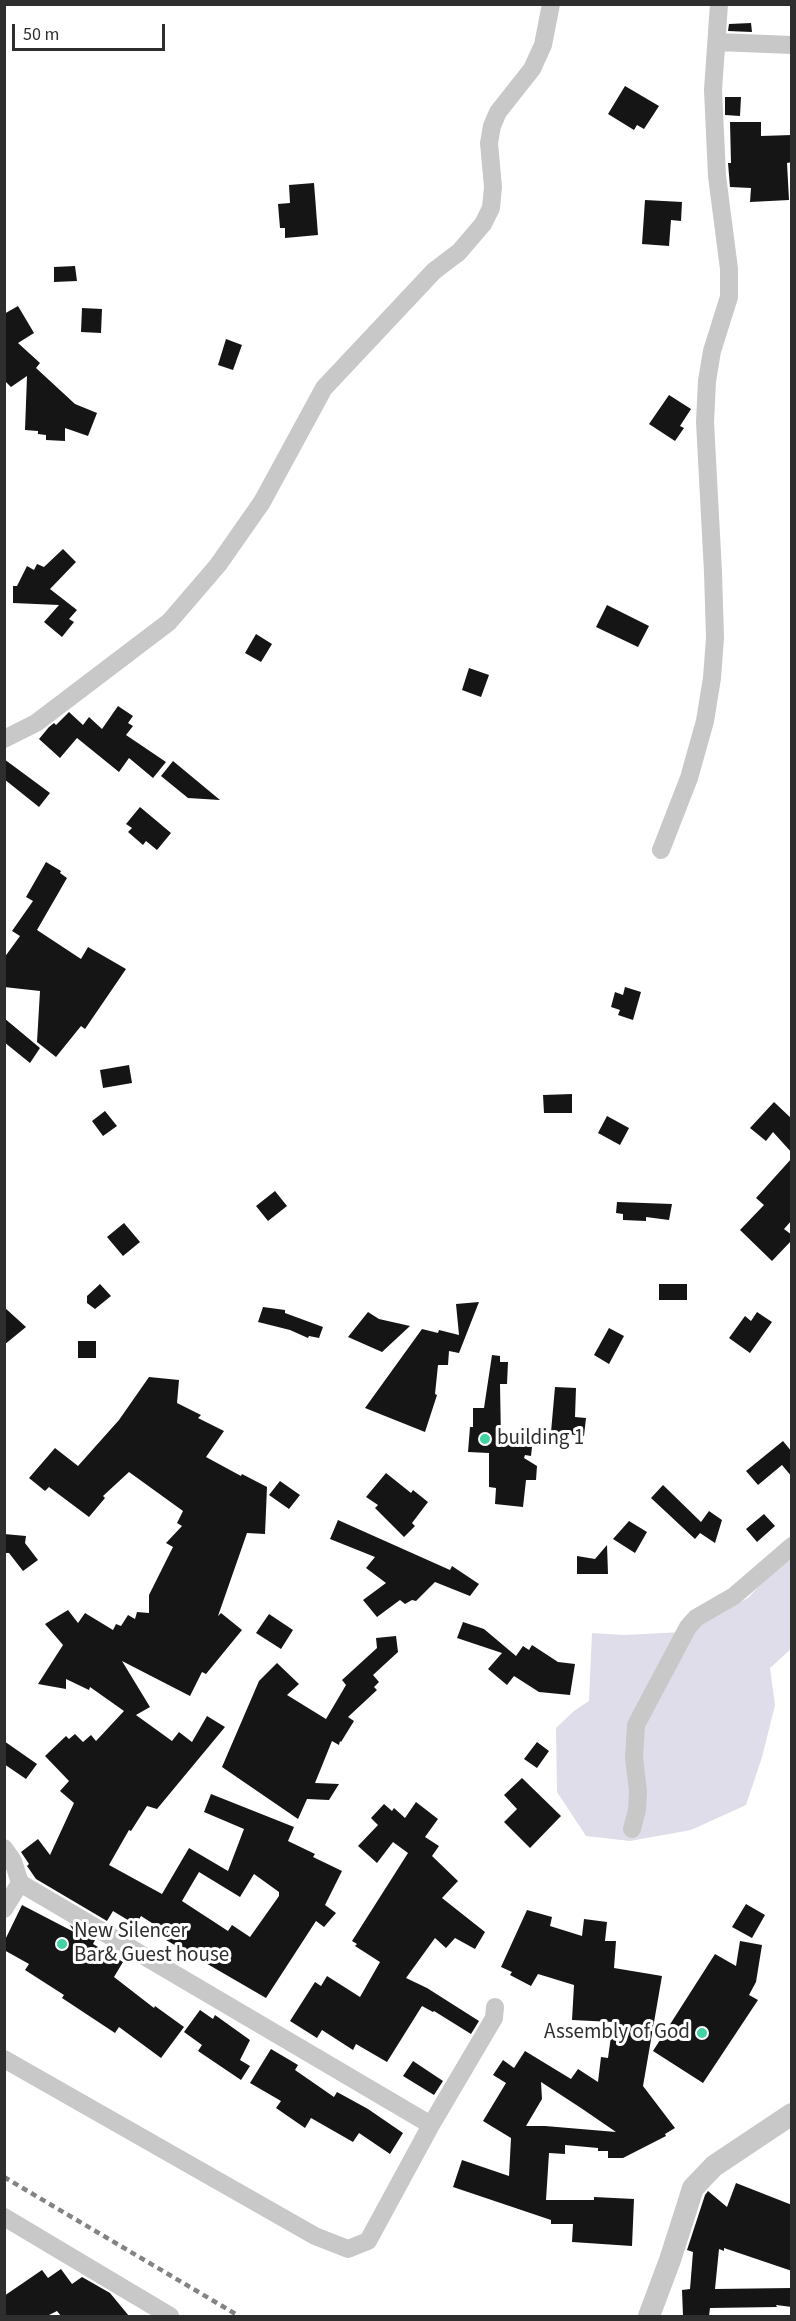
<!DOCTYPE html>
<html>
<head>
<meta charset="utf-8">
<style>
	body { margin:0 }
	#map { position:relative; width:796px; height:2321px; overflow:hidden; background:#fff; font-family:"Source Sans 3",sans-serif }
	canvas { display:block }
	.frame { position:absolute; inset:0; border:6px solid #2e2e2e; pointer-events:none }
	.scale { position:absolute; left:12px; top:24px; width:153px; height:27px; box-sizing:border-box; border:3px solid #2e2e2e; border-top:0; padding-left:8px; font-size:18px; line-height:21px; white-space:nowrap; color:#2e2e2e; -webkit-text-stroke:4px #fff; paint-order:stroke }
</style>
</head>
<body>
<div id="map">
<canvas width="796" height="2321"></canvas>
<div class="frame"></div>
<div class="scale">50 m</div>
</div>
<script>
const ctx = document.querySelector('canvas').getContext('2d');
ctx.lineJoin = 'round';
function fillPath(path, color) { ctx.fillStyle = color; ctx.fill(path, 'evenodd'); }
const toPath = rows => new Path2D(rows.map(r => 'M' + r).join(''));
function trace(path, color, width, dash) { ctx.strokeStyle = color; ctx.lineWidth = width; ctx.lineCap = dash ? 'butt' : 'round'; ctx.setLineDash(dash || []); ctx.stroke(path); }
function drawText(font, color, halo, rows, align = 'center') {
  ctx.font = font + ' "Source Sans 3",sans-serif'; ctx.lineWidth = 6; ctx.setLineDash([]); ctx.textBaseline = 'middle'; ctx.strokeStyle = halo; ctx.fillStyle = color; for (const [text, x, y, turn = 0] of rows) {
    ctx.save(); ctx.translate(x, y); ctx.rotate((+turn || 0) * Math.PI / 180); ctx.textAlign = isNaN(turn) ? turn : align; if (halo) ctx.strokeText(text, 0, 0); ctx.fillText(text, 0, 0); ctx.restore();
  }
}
fillPath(toPath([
	[791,1552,791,1649,770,1668,775,1705,762,1757,746,1805,691,1830,630,1841,586,1836,557,1792,556,1728,574,1711,589,1701,592,1633,624,1635,683,1632,748,1598]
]), '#e0ddea');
fillPath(toPath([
	[751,23,752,32,728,31,729,24],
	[625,86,659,106,644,129,637,125,634,130,608,114],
	[725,97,741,97,740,116,725,115],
	[730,122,761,122,761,136,792,135,792,162,787,163,789,200,750,202,751,188,730,187,728,163,731,163],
	[314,183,318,235,285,238,285,228,280,228,278,204,290,203,289,185],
	[645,200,682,202,681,221,671,220,669,246,642,244],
	[75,266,77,281,54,282,54,267],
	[18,306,34,333,18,343,40,363,36,368,75,404,97,413,88,436,65,428,65,441,46,440,46,435,38,434,38,431,25,430,27,376,11,387,4,380,4,314],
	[82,308,102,309,101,333,81,332],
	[226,339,242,345,233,370,218,365],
	[669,395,691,409,680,426,684,428,675,441,649,424],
	[63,549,76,562,50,589,77,610,69,619,74,622,62,637,44,622,59,605,13,603,13,586,17,586,27,566,34,570,37,564,44,567],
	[607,605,649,626,638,647,596,627],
	[256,634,272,644,261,662,245,653],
	[469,668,489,675,481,697,462,690],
	[118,706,133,716,128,723,133,726,126,735,166,762,153,778,129,758,119,772,77,738,60,758,39,739,49,727,54,723,56,725,69,712,83,725,89,717,102,729],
	[4,759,50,793,39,807,4,779],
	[173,761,220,800,188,798,161,776],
	[140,807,171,833,157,850,146,841,143,845,128,832,132,828,126,824],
	[46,862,61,871,60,873,67,878,37,930,81,959,88,947,126,969,85,1029,81,1026,56,1057,37,1042,40,991,4,987,4,958,20,936,12,931,33,901,26,897],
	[625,987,641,992,633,1020,618,1015,620,1010,611,1007,615,992,623,995],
	[4,1018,40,1048,30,1063,4,1042],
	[129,1065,132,1083,103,1088,100,1070],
	[572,1094,572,1113,544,1113,543,1095],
	[774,1102,792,1119,792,1153,773,1132,766,1141,750,1128],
	[105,1111,117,1126,103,1136,92,1121],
	[607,1116,629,1128,620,1145,598,1133],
	[792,1158,792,1220,784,1229,792,1235,792,1240,772,1261,740,1230,764,1205,756,1198],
	[275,1191,287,1206,268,1221,256,1206],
	[617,1202,672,1204,669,1220,646,1217,646,1221,623,1220,623,1214,616,1213],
	[124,1223,140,1242,123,1256,107,1237],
	[100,1284,111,1296,95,1309,87,1303,87,1296],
	[659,1284,687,1284,687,1300,659,1300],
	[479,1302,459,1353,449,1351,448,1365,438,1365,435,1394,437,1395,425,1432,365,1408,422,1329,438,1333,439,1330,459,1335,456,1304],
	[4,1307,26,1327,4,1345],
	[263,1307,285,1310,285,1313,323,1327,319,1338,309,1336,308,1338,290,1330,258,1322],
	[368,1312,379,1319,410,1326,382,1352,348,1337],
	[757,1312,772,1322,750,1353,729,1338,745,1316,751,1321],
	[609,1328,624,1336,609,1364,594,1355],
	[78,1341,96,1341,96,1358,78,1358],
	[492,1355,500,1356,500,1362,508,1362,507,1384,500,1384,501,1440,532,1447,531,1456,525,1455,524,1458,537,1466,536,1480,526,1480,523,1507,495,1504,496,1488,489,1487,489,1453,468,1452,470,1427,473,1427,473,1408,484,1408],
	[149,1377,179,1380,177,1403,201,1415,198,1418,224,1431,206,1457,241,1476,242,1474,267,1487,265,1534,247,1533,218,1616,221,1613,242,1630,206,1674,202,1672,190,1696,122,1661,150,1707,136,1715,172,1741,179,1732,192,1742,207,1716,225,1727,157,1809,147,1806,131,1831,129,1830,109,1865,162,1894,189,1848,228,1871,244,1829,204,1812,211,1794,294,1827,288,1841,315,1854,313,1857,342,1871,325,1905,336,1913,324,1927,316,1921,266,1998,166,1940,169,1934,141,1916,136,1925,113,1911,107,1921,36,1879,27,1866,29,1864,21,1852,38,1839,50,1855,74,1803,60,1791,69,1781,45,1756,66,1736,69,1739,75,1734,83,1742,91,1735,96,1741,124,1711,90,1687,89,1690,66,1679,66,1689,38,1684,63,1645,45,1624,68,1610,78,1623,85,1613,113,1630,116,1624,121,1626,128,1615,135,1619,137,1612,149,1613,149,1595,173,1547,166,1543,182,1526,177,1523,183,1511,129,1472,103,1496,105,1498,89,1517,49,1487,45,1491,29,1478,55,1448,78,1466,119,1420],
	[199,1872,240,1897,254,1874,279,1892,279,1896,250,1937,232,1925,228,1931,182,1901],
	[555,1387,576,1388,575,1417,586,1418,584,1436,551,1432],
	[783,1441,792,1452,792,1477,782,1465,758,1485,746,1471],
	[386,1473,411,1493,413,1490,428,1502,412,1523,415,1526,404,1537,375,1508,378,1505,366,1497],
	[280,1481,300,1495,289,1509,269,1495],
	[663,1485,701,1522,709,1511,722,1520,715,1543,700,1533,695,1539,651,1498],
	[764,1514,775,1526,757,1542,746,1529],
	[338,1520,450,1570,452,1566,479,1584,470,1596,435,1582,416,1601,412,1600,405,1604,400,1600,377,1617,363,1600,386,1583,366,1568,375,1557,330,1539],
	[629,1521,647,1532,635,1553,613,1539],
	[4,1534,26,1536,25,1543,38,1560,23,1571,9,1553,4,1553],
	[607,1545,608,1574,577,1574,577,1556,595,1559],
	[269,1614,293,1630,281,1649,256,1633],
	[463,1622,484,1629,516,1656,523,1646,529,1650,532,1645,558,1662,575,1664,570,1695,539,1692,514,1676,507,1685,488,1669,502,1653,457,1638],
	[396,1636,398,1652,373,1675,379,1682,374,1687,377,1690,348,1717,354,1721,341,1742,340,1741,339,1745,332,1741,315,1783,339,1784,329,1800,307,1799,298,1819,222,1767,259,1681,277,1663,299,1684,287,1695,326,1719,346,1685,342,1680,377,1648,376,1638],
	[4,1741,37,1764,26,1779,4,1764],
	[537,1742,549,1751,537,1768,524,1759],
	[522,1778,561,1816,530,1848,504,1822,517,1809,504,1795],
	[416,1802,438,1819,425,1837,439,1846,432,1856,458,1881,442,1898,485,1932,475,1949,455,1938,446,1948,435,1938,406,1978,427,1988,479,2021,471,2034,434,2011,433,2012,422,2006,387,2062,356,2044,353,2050,322,2030,317,2038,290,2021,315,1982,321,1986,327,1976,360,1997,380,1962,355,1946,357,1944,352,1941,408,1853,393,1842,377,1863,358,1846,378,1825,371,1818,384,1804,392,1811,394,1808,405,1818],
	[746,1904,765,1915,752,1938,732,1927],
	[22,1905,74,1932,70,1925,95,1940,93,1944,123,1962,114,1977,154,2008,155,2006,184,2027,161,2058,119,2027,115,2033,62,1998,64,1995,25,1970,29,1964,4,1950,4,1942],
	[527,1910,552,1917,550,1926,582,1936,584,1919,607,1922,605,1941,616,1941,614,1968,662,1976,643,2086,675,2128,665,2134,666,2136,623,2158,608,2158,608,2151,598,2151,598,2148,565,2145,565,2154,549,2153,546,2200,594,2200,594,2197,634,2199,632,2246,572,2242,573,2224,551,2224,551,2220,453,2187,462,2160,509,2176,511,2138,483,2121,506,2083,493,2075,503,2060,514,2068,525,2051,571,2079,578,2069,598,2082,601,2057,608,2058,613,2022,572,2020,574,1985,538,1974,531,1986,510,1975,512,1972,501,1967],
	[541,2082,581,2108,616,2132,545,2126,526,2126,542,2099],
	[740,1941,762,1945,756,1982,749,1995,758,2000,703,2083,653,2051,715,1954,736,1966],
	[200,2010,213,2019,215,2015,250,2040,240,2060,250,2066,241,2080,198,2051,202,2045,184,2032],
	[271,2049,298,2065,295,2070,334,2097,337,2092,368,2109,403,2133,390,2154,359,2133,353,2142,311,2118,305,2128,276,2108,281,2101,250,2083],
	[413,2061,443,2081,434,2095,403,2076],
	[736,2183,792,2205,792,2271,724,2248,724,2251,719,2249,715,2289,792,2288,792,2307,776,2305,777,2307,710,2308,709,2316,683,2316,682,2290,690,2289,693,2252,687,2250,705,2195,708,2191,727,2207],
	[61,2269,72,2284,82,2277,110,2293,129,2316,61,2316,57,2311,47,2316,4,2316,4,2296,42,2270,48,2278]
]), '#151515');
trace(toPath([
	[717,42,792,45],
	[4,739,36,723,169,622,218,565,262,502,324,388,434,271,459,252,483,224,491,208,493,187,489,143,492,126,498,112,532,69,543,45,551,4],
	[661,850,689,778,705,721,712,678,715,638,713,572,705,422,707,381,712,351,729,297,729,269,717,176,713,90,719,4],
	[632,1829,637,1810,638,1791,634,1758,636,1725,688,1627,696,1618,734,1596,792,1546],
	[4,1848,13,1861,20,1883,4,1909],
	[4,2059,315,2236,348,2249,368,2241,431,2125,20,1883],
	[431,2125,494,2018,495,2007],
	[4,2217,170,2316]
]), '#c8c8c8', 18);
trace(toPath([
	[649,2316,670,2260,693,2188,714,2166,792,2114]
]), '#c8c8c8', 22);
trace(toPath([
	[4,2177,239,2316]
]), '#838383', 4.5, [6, 4.5]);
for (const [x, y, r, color] of [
	[485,1439,6,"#42d3a5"],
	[62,1944,6,"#42d3a5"],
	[702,2033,6,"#42d3a5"]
]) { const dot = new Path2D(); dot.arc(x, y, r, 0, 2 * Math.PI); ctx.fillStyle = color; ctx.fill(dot); trace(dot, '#fff', 2); }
drawText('21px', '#2e2e2e', '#fff', [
	["building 1",497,1439],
	["New Silencer",74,1932],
	["Bar& Guest house",74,1956],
	["Assembly of God",690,2033,"right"]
], 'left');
</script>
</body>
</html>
